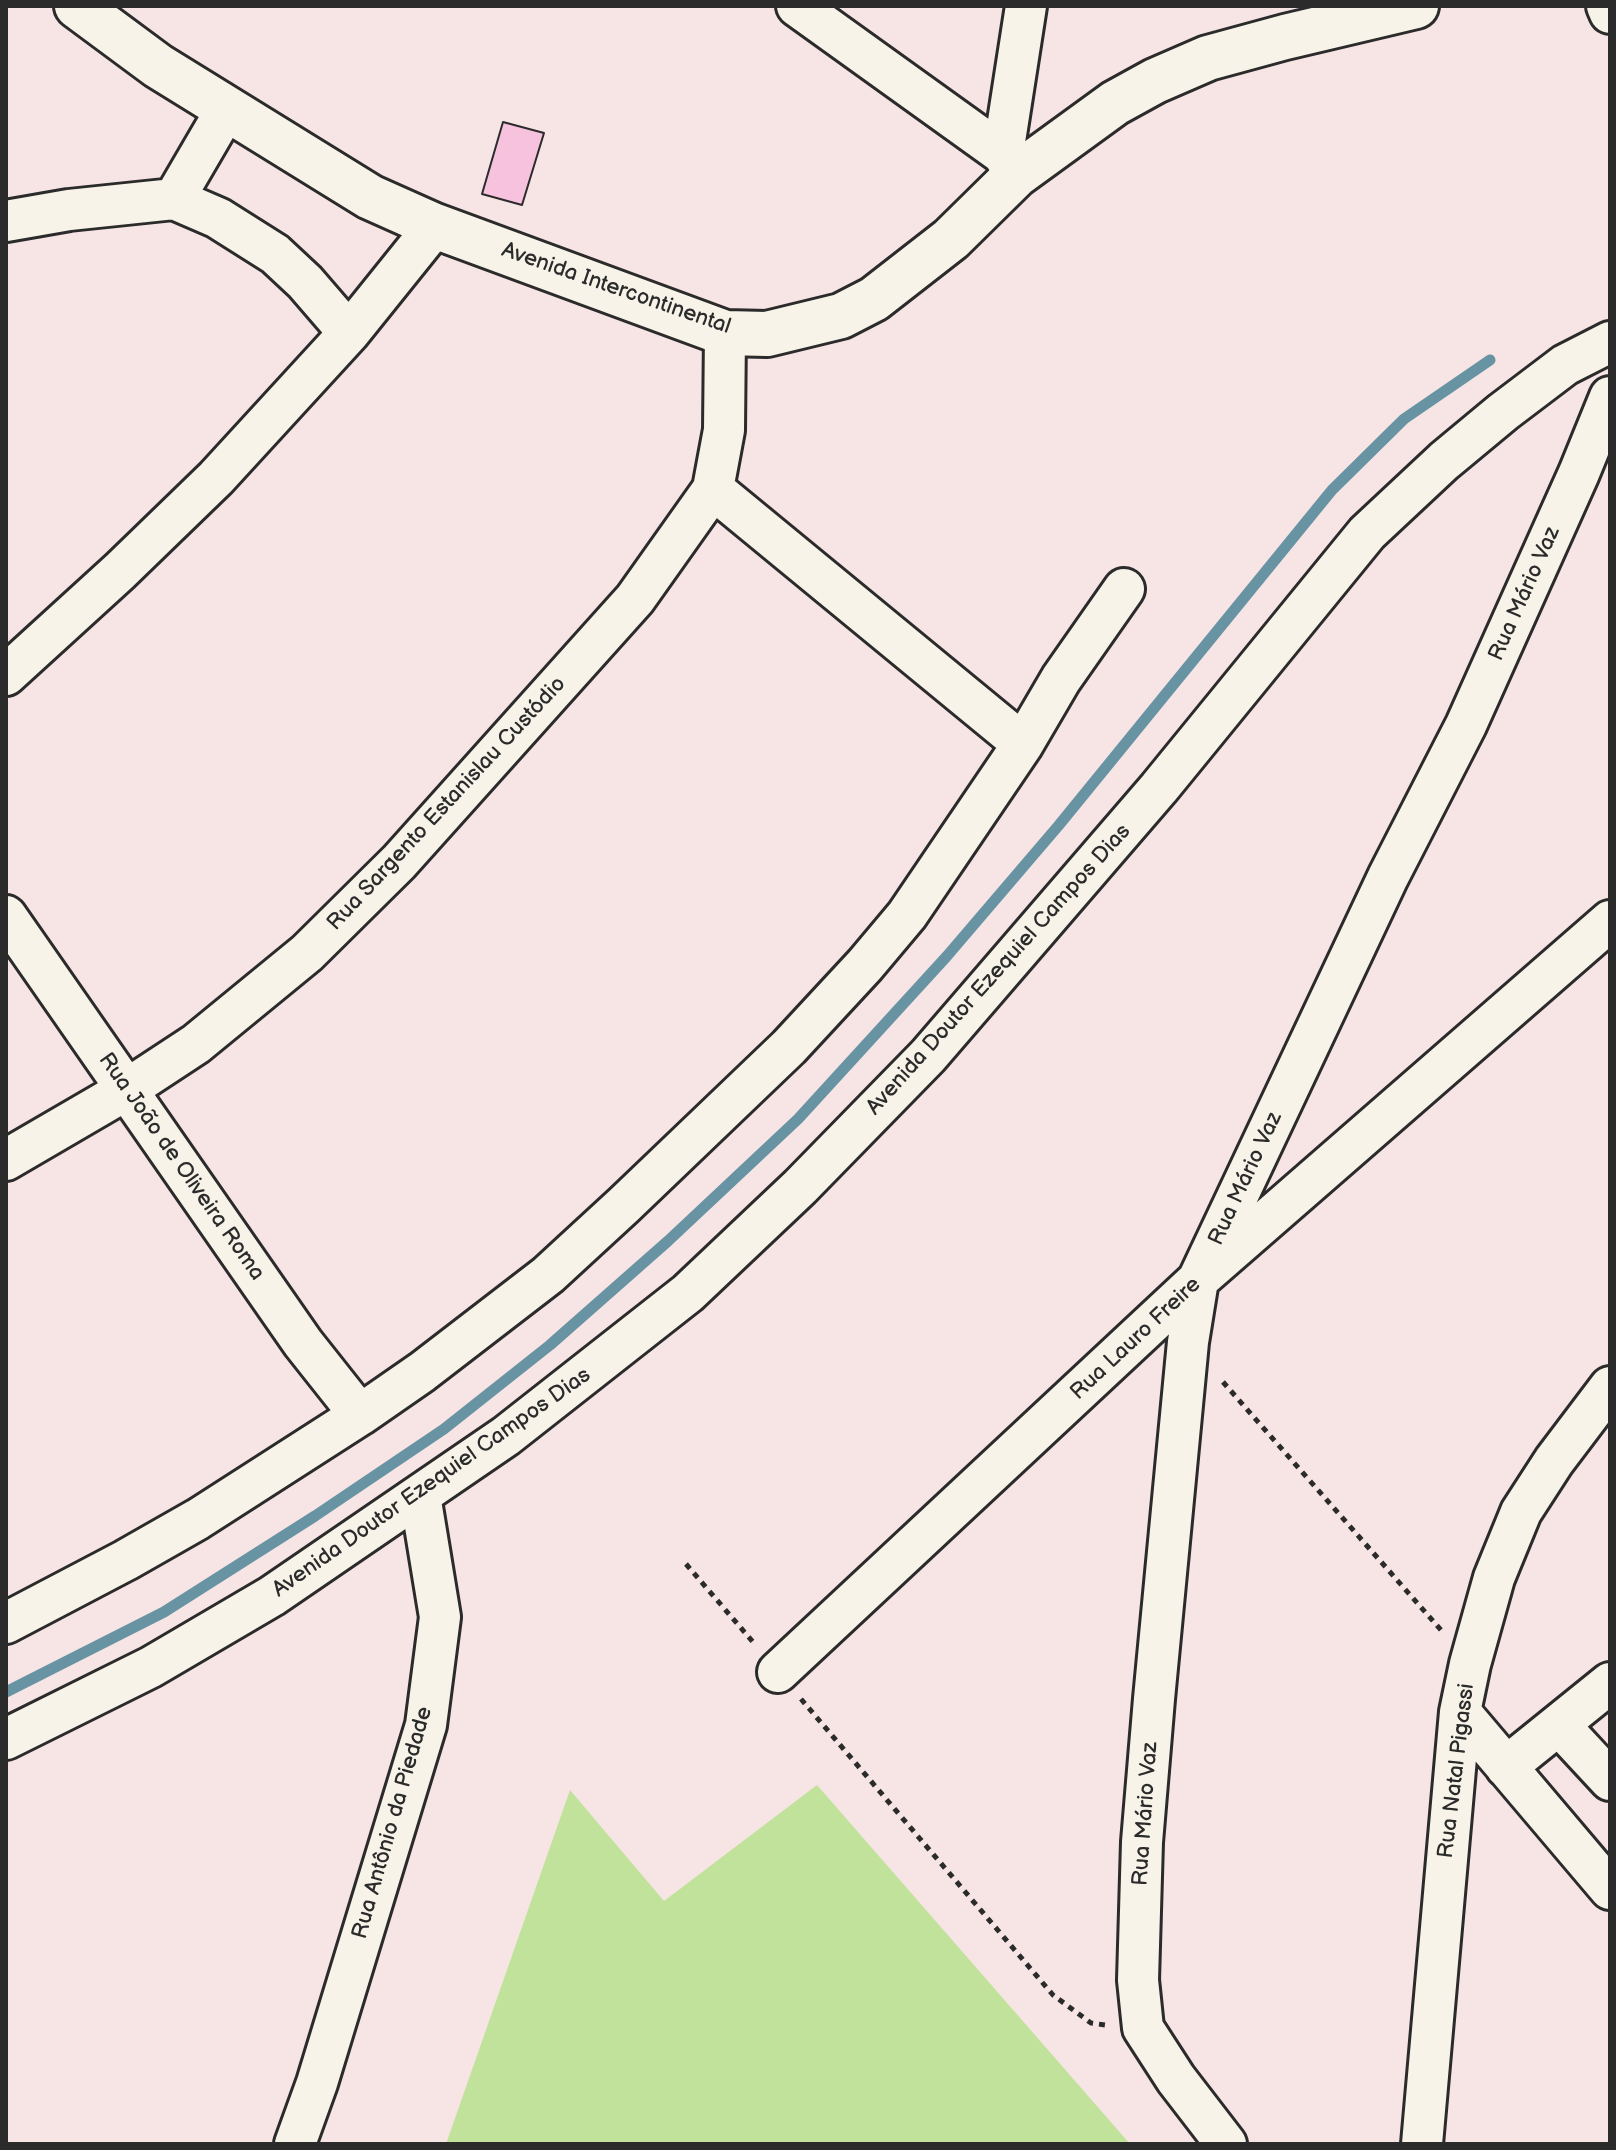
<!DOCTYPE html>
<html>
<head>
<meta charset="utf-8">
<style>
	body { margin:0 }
	#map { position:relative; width:1616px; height:2150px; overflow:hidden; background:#f7e4e5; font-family:"Balsamiq Sans",sans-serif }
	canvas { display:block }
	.frame { position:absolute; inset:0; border:8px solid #2b2b2b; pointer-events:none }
</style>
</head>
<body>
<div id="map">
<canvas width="1616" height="2150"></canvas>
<div class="frame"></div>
</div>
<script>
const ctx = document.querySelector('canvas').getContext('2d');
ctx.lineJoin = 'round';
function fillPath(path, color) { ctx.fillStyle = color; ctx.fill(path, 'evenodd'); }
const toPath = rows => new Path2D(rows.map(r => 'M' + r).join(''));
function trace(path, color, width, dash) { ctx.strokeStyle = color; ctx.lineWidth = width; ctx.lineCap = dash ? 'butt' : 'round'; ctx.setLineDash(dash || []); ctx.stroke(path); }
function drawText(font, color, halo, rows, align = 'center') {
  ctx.font = font + ' "Balsamiq Sans",sans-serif'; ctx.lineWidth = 6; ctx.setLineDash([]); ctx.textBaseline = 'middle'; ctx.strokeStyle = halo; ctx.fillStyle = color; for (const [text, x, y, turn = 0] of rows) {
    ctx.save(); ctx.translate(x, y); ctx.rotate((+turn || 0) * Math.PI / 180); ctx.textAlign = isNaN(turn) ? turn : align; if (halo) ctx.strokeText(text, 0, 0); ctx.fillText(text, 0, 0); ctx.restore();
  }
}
fillPath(toPath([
	[817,1785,1130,2144,446,2144,570,1790,664,1901]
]), '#c0e29b');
trace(toPath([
	[6,1692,164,1612,315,1516,444,1429,550,1345,668,1241,798,1119,947,956,1059,825,1332,490,1404,419,1490,360]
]), '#6893a3', 11);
const building = toPath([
	[503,122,544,133,522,205,482,194,503,122]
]);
fillPath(building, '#f7c2de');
trace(building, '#2b2b2b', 2);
const street = toPath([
	[797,6,1003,154],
	[1607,6,1610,13],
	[1014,172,1003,154,1026,6],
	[174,199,218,218,275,254,305,282,349,333],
	[6,221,69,210,174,199,226,110],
	[713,489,1023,744],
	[6,675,120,571,216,478,349,333,435,226],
	[6,916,303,1343,360,1415],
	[6,1160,126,1090,196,1044,307,953,399,862,635,599,713,489,724,430,725,333],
	[6,1623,126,1560,198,1519,360,1415,422,1372,548,1275,624,1205,789,1047,865,965,907,915,1023,744,1061,679,1124,589],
	[778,1672,1198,1280,1610,921],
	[1460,1712,1610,1889],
	[1559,1725,1610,1780],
	[6,1739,151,1667,272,1596,506,1436,688,1293,800,1187,928,1056,1159,788,1367,533,1444,461,1503,412,1565,365,1610,342],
	[1506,1767,1610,1683],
	[295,2144,317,2083,426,1725,440,1617,420,1495],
	[1226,2144,1176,2079,1143,2028,1138,1980,1142,1842,1154,1699,1188,1342,1198,1280,1388,877,1466,725,1579,473,1610,397],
	[1422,2144,1460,1712,1470,1664,1494,1578,1521,1512,1554,1461,1610,1387]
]);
const secondary = toPath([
	[77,6,158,66,370,197,435,226,725,333,767,334,841,316,874,299,951,239,1016,175,1115,103,1155,81,1208,58,1285,37,1416,6]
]);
trace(street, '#2b2b2b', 46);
trace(secondary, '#2b2b2b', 50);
trace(toPath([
	[1223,1382,1441,1630],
	[686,1564,753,1642],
	[801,1699,1053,1995,1091,2023,1105,2025]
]), '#2b2b2b', 5, [6, 6]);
trace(street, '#f7f3e8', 40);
trace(secondary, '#f7f3e8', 44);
drawText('22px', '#2b2b2b', '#f7f3e8', [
	["Avenida Intercontinental",616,289,19],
	["Rua Mário Vaz",1525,594,-66],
	["Rua Sargento Estanislau Custódio",447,804,-47],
	["Avenida Doutor Ezequiel Campos Dias",999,970,-48],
	["Rua João de Oliveira Roma",181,1167,55],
	["Rua Mário Vaz",1246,1179,-65],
	["Rua Lauro Freire",1136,1339,-43],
	["Avenida Doutor Ezequiel Campos Dias",432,1483,-35],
	["Rua Natal Pigassi",1457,1771,-83],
	["Rua Mário Vaz",1146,1814,-86],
	["Rua Antônio da Piedade",393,1823,-74]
]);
</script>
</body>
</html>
